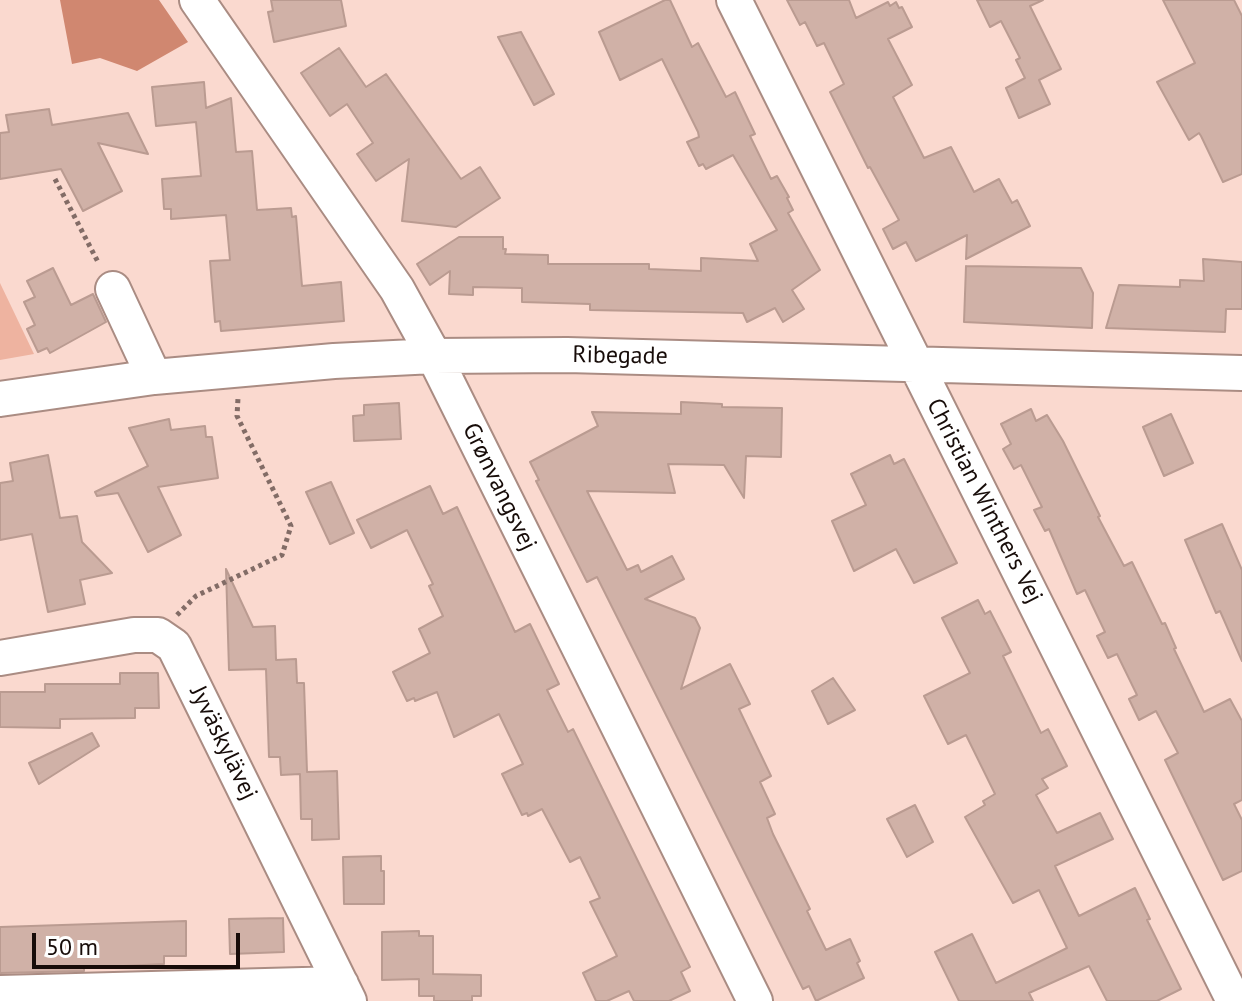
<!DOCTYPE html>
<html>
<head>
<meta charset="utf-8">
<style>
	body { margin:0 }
	#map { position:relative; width:1242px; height:1001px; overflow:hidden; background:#fad9cf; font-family:"PT Sans",sans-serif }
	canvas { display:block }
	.scale { position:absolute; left:32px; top:933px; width:208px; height:36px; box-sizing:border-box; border:4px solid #170c09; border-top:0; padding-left:10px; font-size:24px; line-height:28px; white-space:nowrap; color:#170c09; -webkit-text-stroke:6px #fff; paint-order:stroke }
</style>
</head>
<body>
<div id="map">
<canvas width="1242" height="1001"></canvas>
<div class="scale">50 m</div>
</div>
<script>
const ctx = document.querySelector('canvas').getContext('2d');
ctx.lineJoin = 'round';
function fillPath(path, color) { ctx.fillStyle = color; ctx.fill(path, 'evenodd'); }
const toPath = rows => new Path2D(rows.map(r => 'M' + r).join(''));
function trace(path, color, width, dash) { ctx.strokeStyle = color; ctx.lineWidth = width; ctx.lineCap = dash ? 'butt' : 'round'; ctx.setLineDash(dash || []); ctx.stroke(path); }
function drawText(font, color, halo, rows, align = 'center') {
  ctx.font = font + ' "PT Sans",sans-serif'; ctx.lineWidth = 7; ctx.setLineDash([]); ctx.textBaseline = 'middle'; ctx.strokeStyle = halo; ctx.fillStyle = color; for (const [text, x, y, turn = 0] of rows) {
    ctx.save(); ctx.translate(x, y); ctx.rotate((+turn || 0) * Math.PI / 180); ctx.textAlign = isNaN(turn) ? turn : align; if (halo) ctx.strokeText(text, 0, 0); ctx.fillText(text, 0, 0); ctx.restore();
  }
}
fillPath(toPath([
	[0,283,34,354,0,360]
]), '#eeb3a0');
fillPath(toPath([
	[60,0,159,0,188,42,137,71,100,58,72,64]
]), '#d08770');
const building = toPath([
	[271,0,341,0,346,26,274,42,268,12,273,11,271,0],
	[665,0,670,0,692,47,698,43,726,97,735,92,755,134,750,136,771,179,777,176,789,197,787,198,793,210,788,213,820,270,792,290,804,309,783,322,775,308,747,322,743,313,590,310,590,304,522,302,522,288,473,287,473,295,449,294,450,271,430,285,417,264,459,237,503,237,503,249,506,249,505,254,548,255,548,264,649,264,649,269,701,271,701,258,758,261,750,244,777,230,733,155,706,169,703,164,699,166,687,142,699,137,698,132,662,59,620,80,599,32,665,0],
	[787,0,849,0,856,18,888,2,890,6,896,2,899,8,902,7,912,27,888,39,912,85,893,97,924,158,951,147,974,192,999,179,1012,203,1017,200,1030,226,966,259,967,235,916,261,906,242,893,249,883,229,899,220,870,167,868,168,830,92,844,84,824,43,817,46,805,22,800,25,787,0],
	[977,0,1043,0,1030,6,1061,69,1039,80,1050,104,1019,118,1006,88,1025,78,1016,60,1020,58,1001,21,990,27,977,0],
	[1163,0,1234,0,1242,16,1242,174,1223,182,1201,136,1199,133,1189,140,1157,82,1195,63,1163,0],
	[521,32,554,94,534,105,498,37,521,32],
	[339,48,366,87,386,74,461,179,480,167,500,198,456,227,402,221,409,159,376,181,357,154,373,143,347,104,330,116,301,73,339,48],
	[204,82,206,108,231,98,236,152,252,151,257,210,291,208,292,217,296,216,302,286,341,282,344,321,221,331,220,321,215,322,210,261,230,260,226,215,171,219,171,209,164,209,162,179,201,176,196,122,156,126,152,87,204,82],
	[49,109,52,125,128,113,148,154,98,143,122,191,83,211,61,169,0,179,0,133,9,132,6,115,49,109],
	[1203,259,1242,262,1242,309,1226,309,1225,332,1106,328,1119,285,1180,287,1180,280,1204,281,1203,259],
	[966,266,1081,268,1093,293,1092,328,964,322,966,266],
	[53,268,71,305,93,294,106,322,50,353,47,348,38,352,27,329,35,325,24,302,35,297,27,281,53,268],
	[681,402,722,404,722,407,782,408,781,457,746,456,744,498,724,465,668,464,675,493,587,491,627,570,638,565,641,572,672,556,684,579,645,599,695,618,700,628,681,689,730,664,750,704,739,709,771,776,760,782,775,814,767,818,773,834,810,909,807,911,826,950,850,939,860,961,857,963,864,978,816,1001,809,986,803,989,597,577,587,582,536,481,539,480,530,462,598,426,592,412,681,414,681,402],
	[399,403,401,439,354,441,353,416,364,415,364,405,399,403],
	[1031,409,1036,421,1047,415,1063,441,1100,516,1098,517,1124,566,1132,562,1162,624,1165,623,1176,648,1174,649,1204,712,1230,699,1242,721,1242,800,1234,804,1242,820,1242,871,1223,880,1165,760,1178,753,1156,711,1139,720,1129,699,1137,695,1117,654,1108,658,1097,636,1105,632,1085,590,1077,594,1049,529,1045,531,1034,510,1042,507,1021,465,1014,469,1003,449,1011,444,1001,424,1031,409],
	[1171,414,1193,463,1164,476,1143,427,1171,414],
	[169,419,171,430,205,426,206,437,212,437,218,478,158,487,181,535,148,552,118,493,97,496,95,492,148,466,129,428,169,419],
	[48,455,60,518,77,516,82,542,112,573,80,580,85,604,48,612,32,534,0,540,0,483,13,481,10,463,48,455],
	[890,455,894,464,904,459,957,563,914,583,896,549,854,571,832,521,866,505,851,474,890,455],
	[331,482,354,533,330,544,306,492,331,482],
	[430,486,443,514,457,507,515,632,530,624,559,684,547,690,568,732,573,729,690,967,681,972,690,991,669,1001,634,1001,629,991,607,1001,596,1001,583,973,617,956,590,902,600,898,580,857,570,862,542,809,528,816,527,813,522,815,502,774,523,764,499,714,454,737,437,692,415,701,414,698,407,701,393,672,430,653,419,629,443,616,429,586,433,584,407,530,371,548,357,520,430,486],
	[1222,524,1242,570,1242,661,1220,611,1216,613,1185,540,1222,524],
	[226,569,253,627,275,626,276,660,296,659,297,683,304,683,307,772,337,771,339,839,312,840,312,819,301,819,300,774,281,775,280,757,269,757,266,669,229,670,226,569],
	[978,600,985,614,990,611,1011,652,1003,656,1041,733,1048,729,1067,766,1042,779,1048,788,1036,795,1057,833,1100,813,1113,839,1055,866,1079,916,1135,888,1150,919,1147,920,1181,989,1157,1001,1107,1001,1089,966,1029,993,1033,1001,959,1001,935,952,972,934,996,983,1067,948,1039,890,1013,903,965,817,985,805,983,801,995,794,966,735,948,744,924,696,970,673,942,618,978,600],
	[120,673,158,673,159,708,135,708,135,718,60,719,60,728,0,727,0,692,45,692,45,684,120,684,120,673],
	[833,678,855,710,828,724,812,691,833,678],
	[92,733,99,746,39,784,29,763,92,733],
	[915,805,933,842,907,857,887,819,915,805],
	[381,856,381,871,384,871,384,904,344,904,343,857,381,856],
	[283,918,284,952,230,954,229,919,283,918],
	[186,921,186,956,164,956,164,964,84,968,84,971,0,973,0,927,186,921],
	[419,931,419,936,433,936,433,974,481,975,481,996,472,996,472,1001,434,1001,434,996,419,996,419,979,382,980,382,932,419,931]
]);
fillPath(building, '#d0b1a7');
trace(building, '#ba9b91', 2);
const minor = toPath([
	[197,0,397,289,434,356,755,1001],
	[734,0,1234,1001],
	[113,289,154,377],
	[0,399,154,377,334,361,434,356,567,355,1242,373],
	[0,658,134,635,158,635,174,646,349,1001],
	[0,993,341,984]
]);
trace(minor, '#aa8c83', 38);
trace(toPath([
	[55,179,99,264],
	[177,615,196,596,282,555,291,526,237,416,238,398]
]), '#826c66', 5, [4, 4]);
trace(minor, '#fff', 34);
drawText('24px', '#170c09', '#fff', [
	["Ribegade",620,356,1],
	["Grønvangsvej",499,487,64],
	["Christian Winthers Vej",984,501,63],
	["Jyväskylävej",223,743,64]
]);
</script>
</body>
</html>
